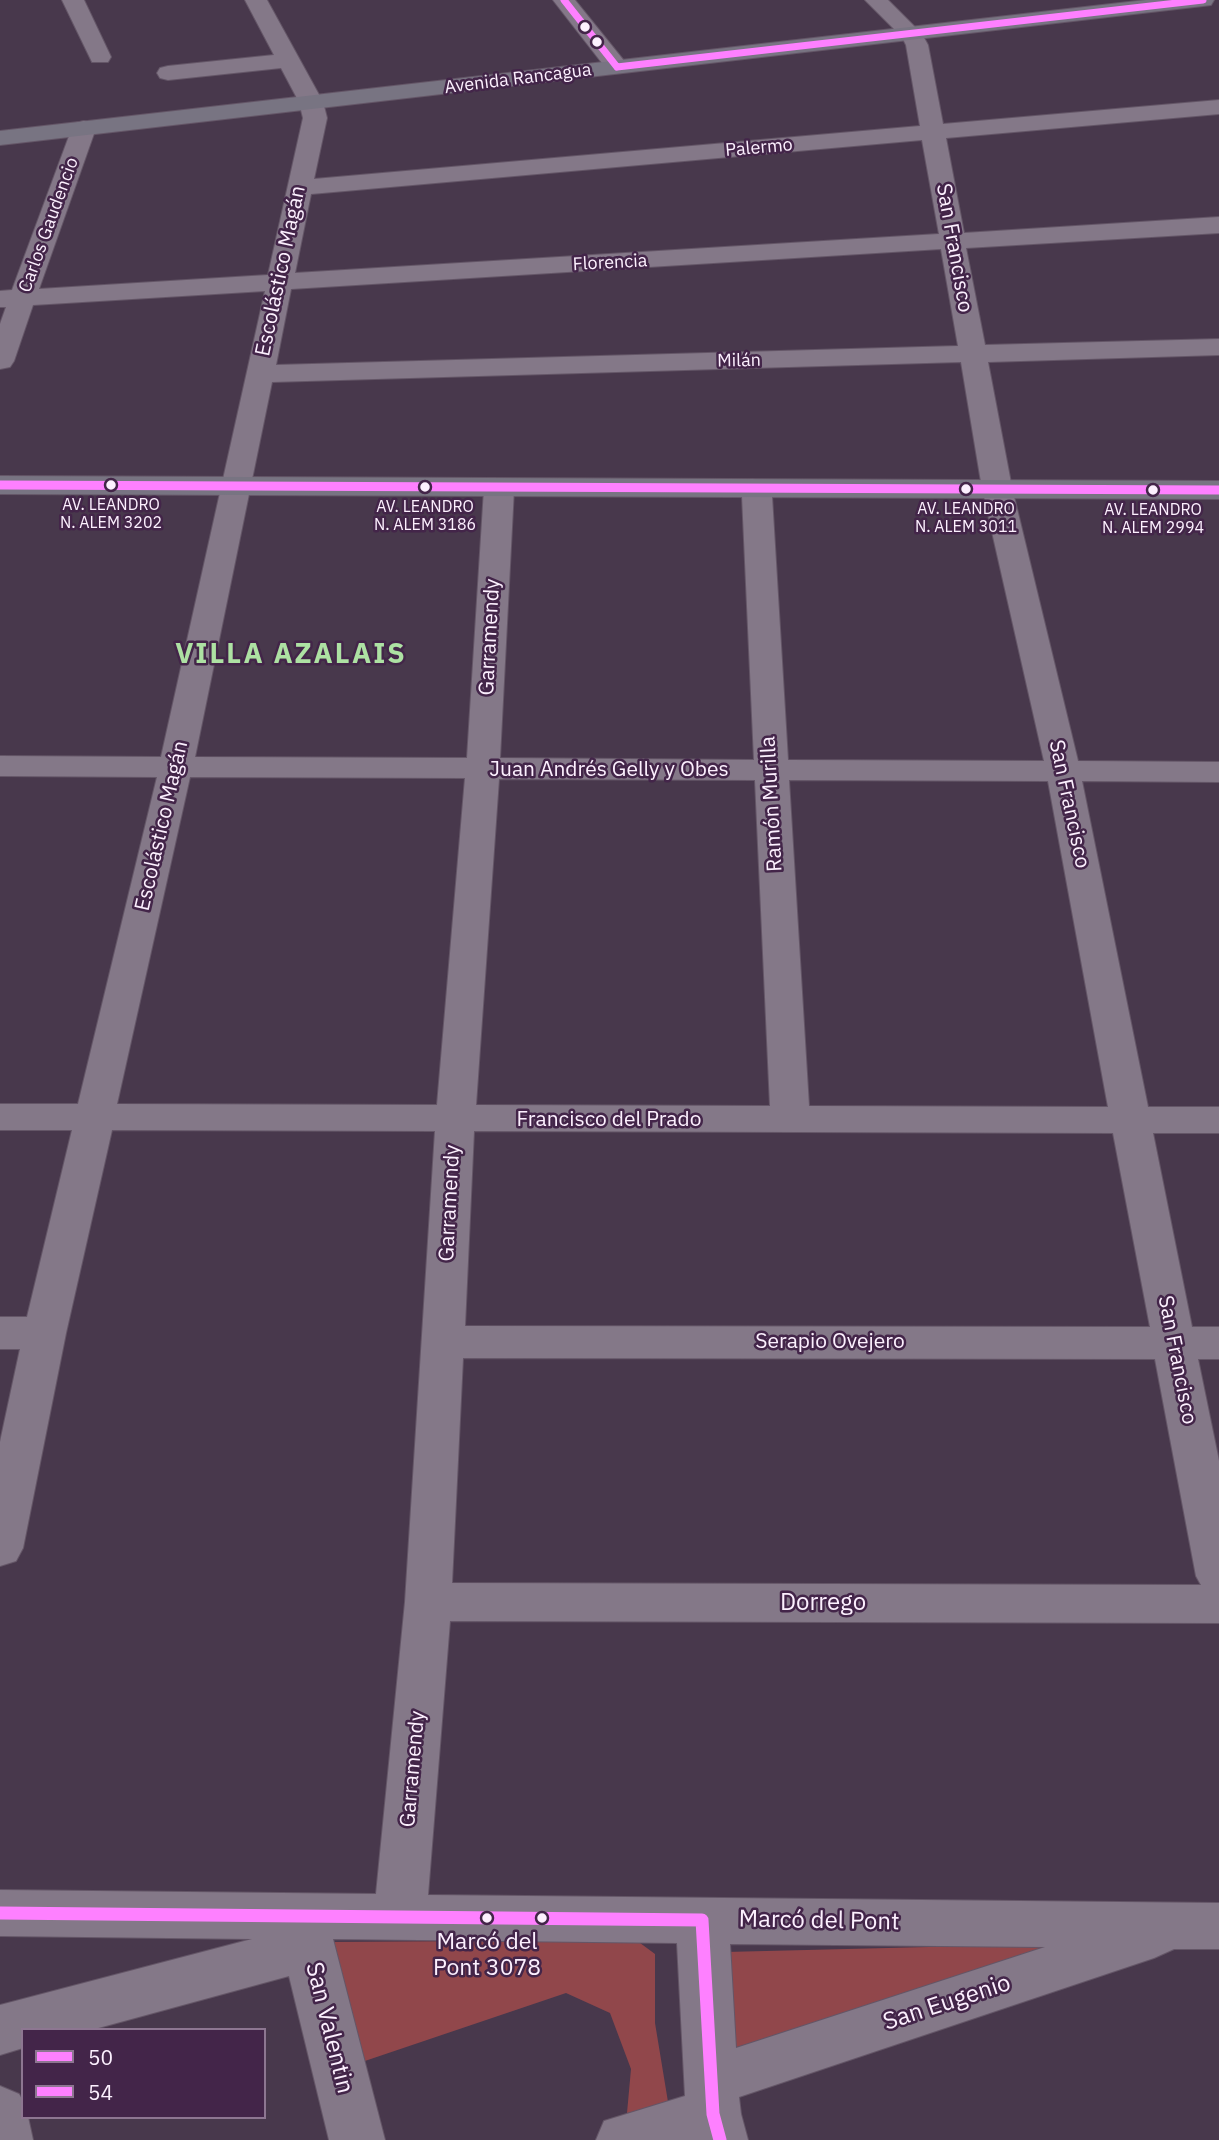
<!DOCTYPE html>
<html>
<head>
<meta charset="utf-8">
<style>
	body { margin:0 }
	#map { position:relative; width:1219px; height:2140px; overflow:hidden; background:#48384c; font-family:"IBM Plex Sans",sans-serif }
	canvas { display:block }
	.legend { position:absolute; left:21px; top:2028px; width:245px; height:91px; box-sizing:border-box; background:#432549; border:2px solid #8d7691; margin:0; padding:9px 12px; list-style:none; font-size:21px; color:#fcf0fe }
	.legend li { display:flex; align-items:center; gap:14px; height:35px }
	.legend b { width:35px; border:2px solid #8d7691 }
</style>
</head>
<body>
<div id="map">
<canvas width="1219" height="2140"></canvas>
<ul class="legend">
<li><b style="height:9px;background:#fe80ff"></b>50</li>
<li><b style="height:9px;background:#fe80ff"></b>54</li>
</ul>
</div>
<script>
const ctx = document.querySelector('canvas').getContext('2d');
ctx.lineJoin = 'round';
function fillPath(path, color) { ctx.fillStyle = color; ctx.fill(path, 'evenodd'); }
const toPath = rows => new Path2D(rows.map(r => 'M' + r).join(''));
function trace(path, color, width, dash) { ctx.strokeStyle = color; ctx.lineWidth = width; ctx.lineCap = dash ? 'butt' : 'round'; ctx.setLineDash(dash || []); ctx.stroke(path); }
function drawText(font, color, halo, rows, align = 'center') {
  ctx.font = font + ' "IBM Plex Sans",sans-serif'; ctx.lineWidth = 5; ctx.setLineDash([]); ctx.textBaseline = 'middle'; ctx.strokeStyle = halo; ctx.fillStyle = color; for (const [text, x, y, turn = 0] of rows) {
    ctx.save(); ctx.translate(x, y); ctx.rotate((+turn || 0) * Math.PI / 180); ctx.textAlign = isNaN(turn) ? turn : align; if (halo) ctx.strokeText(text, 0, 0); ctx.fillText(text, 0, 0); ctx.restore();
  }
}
fillPath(toPath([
	[636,1940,655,1954,655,2023,669,2108,627,2113,631,2069,610,2013,566,1993,356,2064,332,1942],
	[1091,1943,732,2074,725,1952]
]), '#91474b');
const minor = toPath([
	[62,0,84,0,111,57,108,62,92,62,62,0],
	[245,0,267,0,323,102,327,118,314,179,920,126,906,45,902,37,865,0,888,0,922,34,928,45,943,124,1219,100,1219,114,946,138,964,233,1219,217,1219,233,966,248,985,345,1219,339,1219,355,988,362,1012,488,1078,761,1219,762,1219,782,1082,781,1148,1107,1219,1107,1219,1133,1153,1133,1192,1327,1219,1327,1219,1359,1198,1359,1219,1461,1219,1623,450,1621,428,1895,1219,1903,1219,1949,1174,1949,1154,1958,739,2097,741,2114,748,2140,596,2140,604,2121,685,2096,677,1943,333,1939,385,2140,329,2140,289,1976,91,2030,23,2030,23,2048,0,2055,0,2005,252,1939,0,1936,0,1890,376,1894,405,1602,435,1131,112,1130,66,1333,23,1548,16,1561,0,1566,0,1442,20,1349,0,1349,0,1317,27,1317,72,1130,0,1130,0,1104,78,1104,157,777,0,776,0,756,161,757,265,291,33,305,14,361,10,367,0,369,0,324,6,307,0,307,0,291,12,290,72,128,76,123,84,121,92,123,96,128,39,289,268,275,303,118,299,102,281,68,168,80,160,78,157,73,160,68,168,66,274,55,245,0],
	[922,140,939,234,295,273,311,194,922,140],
	[941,249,958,346,276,365,291,289,941,249],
	[961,362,982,488,1044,761,788,760,772,496,762,482,752,479,742,482,737,488,742,496,754,760,500,758,514,489,509,483,499,480,489,483,484,489,467,758,195,757,272,382,961,362],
	[190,777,465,778,437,1105,117,1104,190,777],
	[499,779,755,780,770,1106,476,1105,499,779],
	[789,780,1048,781,1108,1107,809,1106,789,780],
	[474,1131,1113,1133,1150,1327,465,1326,474,1131],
	[463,1358,1155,1359,1196,1576,1201,1585,452,1583,463,1358],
	[730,1944,1045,1947,736,2048,730,1944],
	[553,0,575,0,625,62,628,67,625,72,609,72,553,0],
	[0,2086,19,2094,23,2101,23,2117,28,2117,33,2140,0,2140,0,2086]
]);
const major = toPath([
	[1146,0,1214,0,1211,5,1203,6,0,145,0,131,1146,0],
	[0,476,1219,481,1219,499,0,494,0,476]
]);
trace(minor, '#645667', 2);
trace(major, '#645667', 2);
fillPath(minor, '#847888');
fillPath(major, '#787482');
trace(toPath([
	[0,485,1219,490]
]), '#fe80ff', 9);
trace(toPath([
	[0,1913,702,1920],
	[702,1920,713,2114,720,2140]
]), '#fe80ff', 13);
trace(toPath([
	[564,0,617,67],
	[617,67,1203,0]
]), '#fe80ff', 7);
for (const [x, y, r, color] of [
	[585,27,6,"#fcf0fe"],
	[597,42,6,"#fcf0fe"],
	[111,485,6,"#fcf0fe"],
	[425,487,6,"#fcf0fe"],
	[966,489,6,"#fcf0fe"],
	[1153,490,6,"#fcf0fe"],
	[487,1918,6,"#fcf0fe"],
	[542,1918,6,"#fcf0fe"]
]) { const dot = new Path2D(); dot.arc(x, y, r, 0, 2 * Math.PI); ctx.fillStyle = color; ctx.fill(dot); trace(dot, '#432549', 2.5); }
drawText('16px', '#fcf0fe', '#432549', [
	["AV. LEANDRO",111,505],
	["N. ALEM 3202",111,523],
	["AV. LEANDRO",425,507],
	["N. ALEM 3186",425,525],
	["AV. LEANDRO",966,509],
	["N. ALEM 3011",966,527],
	["AV. LEANDRO",1153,510],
	["N. ALEM 2994",1153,528]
]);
drawText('18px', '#fcf0fe', '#432549', [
	["Avenida Rancagua",518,79,-7],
	["Palermo",759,148,-5],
	["Carlos Gaudencio",49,225,-70],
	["Florencia",610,263,-3],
	["Milán",739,361,-1]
]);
drawText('21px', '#fcf0fe', '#432549', [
	["San Francisco",954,248,80],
	["Escolástico Magán",281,271,-78],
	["Garramendy",490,637,-87],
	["Juan Andrés Gelly y Obes",609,770],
	["Ramón Murilla",772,804,-93],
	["San Francisco",1069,804,78],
	["Escolástico Magán",162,826,-77],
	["Francisco del Prado",609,1120],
	["Garramendy",450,1203,-87],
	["Serapio Ovejero",830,1342],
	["San Francisco",1177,1360,79],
	["Garramendy",413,1769,-85]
]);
drawText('23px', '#fcf0fe', '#432549', [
	["Marcó del",487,1942],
	["Pont 3078",487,1968]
]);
drawText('24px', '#fcf0fe', '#432549', [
	["Dorrego",823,1603],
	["Marcó del Pont",819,1921,1],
	["San Eugenio",947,2003,-18],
	["San Valentin",329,2028,76]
]);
ctx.letterSpacing = '2px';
drawText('bold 28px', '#ade1a3', '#432549', [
	["VILLA AZALAIS",291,655]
]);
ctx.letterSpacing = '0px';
</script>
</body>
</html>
